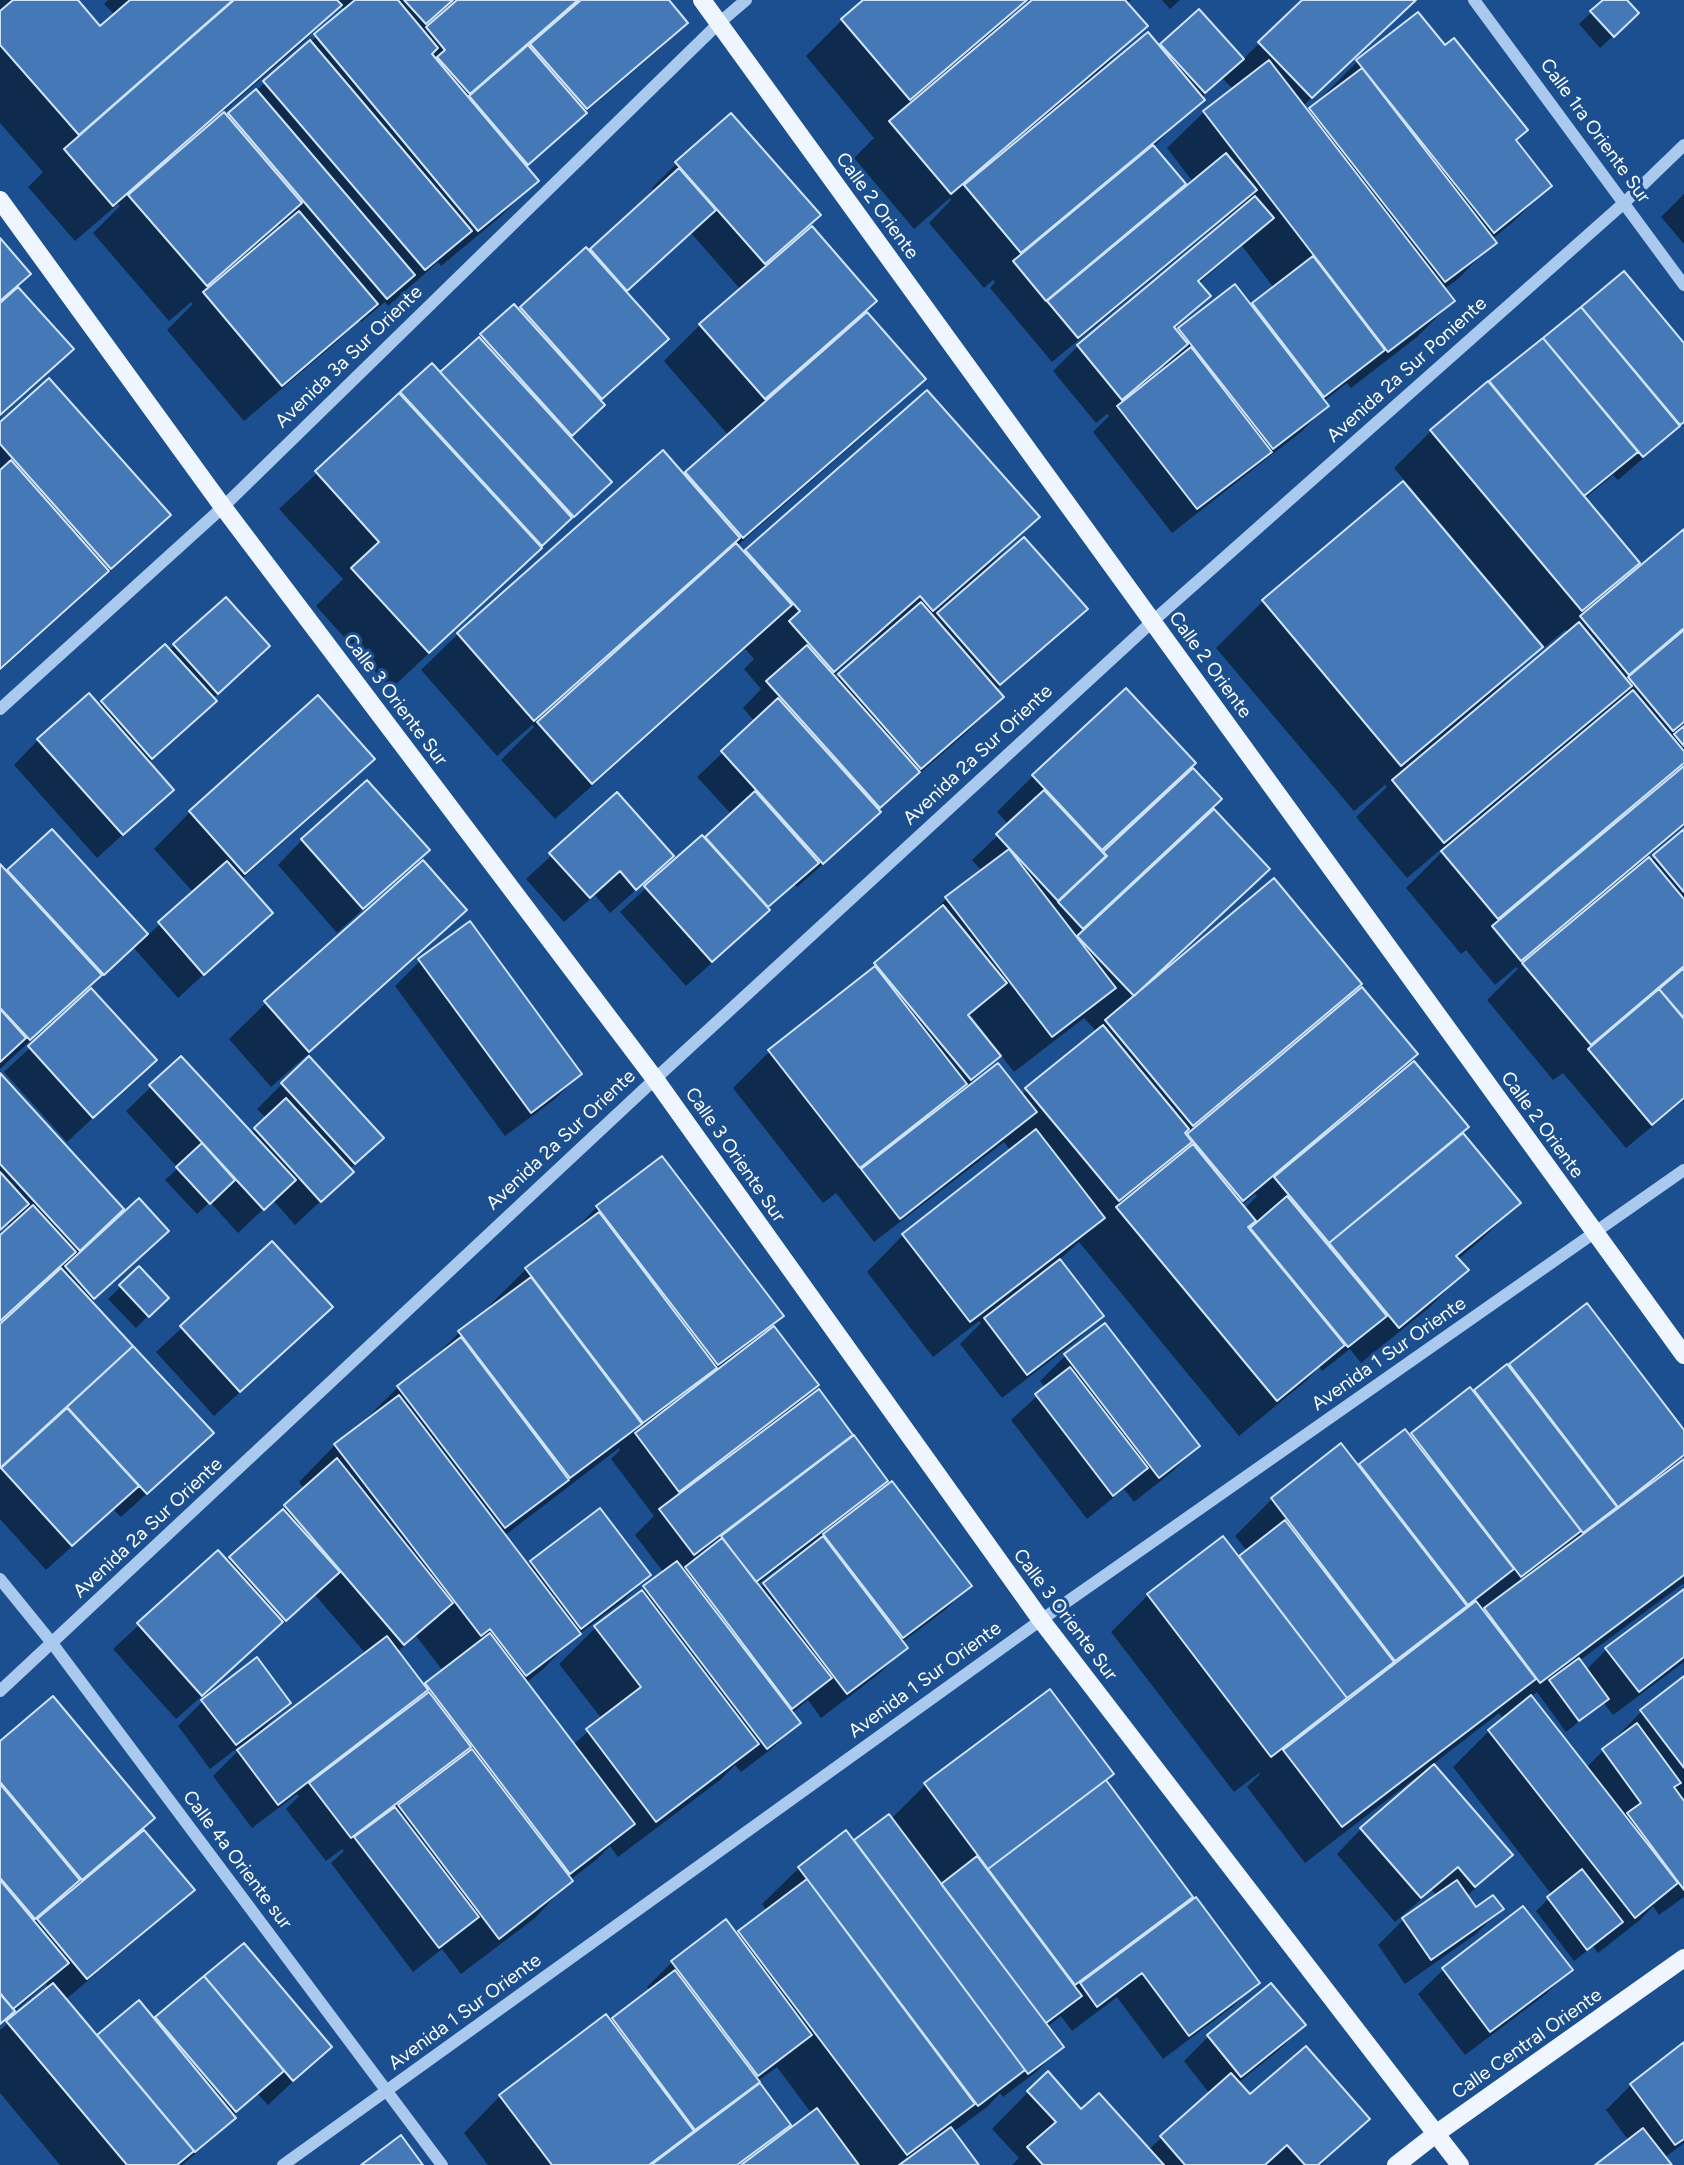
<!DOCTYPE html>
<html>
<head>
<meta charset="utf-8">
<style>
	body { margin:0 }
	canvas { display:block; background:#1b4f8f }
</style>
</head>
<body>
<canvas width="1684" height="2165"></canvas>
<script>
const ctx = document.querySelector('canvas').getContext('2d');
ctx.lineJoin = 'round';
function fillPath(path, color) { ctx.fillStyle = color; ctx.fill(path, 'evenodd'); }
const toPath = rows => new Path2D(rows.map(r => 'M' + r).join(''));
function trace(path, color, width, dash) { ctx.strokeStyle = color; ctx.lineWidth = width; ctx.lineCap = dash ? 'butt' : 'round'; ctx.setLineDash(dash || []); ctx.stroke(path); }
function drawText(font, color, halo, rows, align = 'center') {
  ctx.font = font + ' Figtree,sans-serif'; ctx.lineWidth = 6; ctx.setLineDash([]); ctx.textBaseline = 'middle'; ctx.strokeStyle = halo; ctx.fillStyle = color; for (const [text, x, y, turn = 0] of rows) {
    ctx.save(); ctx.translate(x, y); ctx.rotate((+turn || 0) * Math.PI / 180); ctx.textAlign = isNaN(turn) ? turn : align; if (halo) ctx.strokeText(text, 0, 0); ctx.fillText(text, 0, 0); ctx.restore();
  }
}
fillPath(toPath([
	[0,0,80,0,77,3,100,29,115,15,104,4,108,0,666,0,686,23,661,48,586,112,526,168,536,181,500,217,441,266,438,262,388,306,385,302,361,322,359,320,339,340,244,421,167,330,193,304,191,302,169,321,93,233,120,206,118,204,75,241,28,187,43,172,0,123],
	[340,5,345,11,226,118,222,113,303,42],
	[278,225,281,228,264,243,262,241],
	[865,0,1029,0,1010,16,1012,19,1034,0,1131,0,1126,4,1145,26,1104,67,1106,69,1159,48,1199,12,1242,60,1305,0,1415,0,1303,106,1308,112,1322,100,1321,98,1357,62,1418,14,1550,186,1513,222,1492,239,1494,242,1458,279,1444,289,1453,301,1417,337,1351,388,1347,383,1324,401,1327,406,1302,431,1172,533,1093,432,1109,416,1107,414,1096,423,1053,371,1078,346,1225,224,1223,220,1052,362,990,288,995,282,993,280,984,288,929,223,951,200,950,198,914,229,854,158,874,138,806,56,842,20],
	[1222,78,1233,89,1204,112,1167,148,1193,182,1168,203,1167,201,1184,184,1153,147,1202,100,1201,98],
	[1242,246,1274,288,1250,307,1179,329,1176,333,1173,330,1208,296,1198,284],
	[1164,366,1166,369,1155,378,1153,375],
	[1162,0,1180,0,1170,9],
	[1605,0,1625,0,1625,25,1600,48,1579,24],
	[677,163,819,214,791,242,875,301,856,321,923,379,887,415,737,546,744,554,927,392,1037,517,986,569,1085,609,1061,634,996,690,1002,697,966,733,877,811,878,812,854,837,797,887,794,884,767,909,743,935,686,986,620,912,702,837,704,840,732,815,697,777,755,722,743,708,761,689,744,669,754,659,745,649,555,819,501,760,534,727,532,725,497,756,421,670,458,634,683,476,729,436,664,361,700,325,741,290,691,233,625,293,666,339,600,402,603,405,569,438,610,482,391,689,316,606,343,579,279,509,402,393,440,374,513,307,518,312,586,250,589,252,655,192,652,188],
	[872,641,875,644,835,680,832,677],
	[1684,194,1684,244,1661,217],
	[0,241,16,286,72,348,0,417],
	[1624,273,1684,345,1684,423,1618,480,1613,475,1584,499,1637,563,1613,587,1615,589,1684,531,1684,826,1647,857,1650,861,1684,832,1684,1100,1626,1148,1563,1073,1553,1080,1487,1000,1518,969,1516,967,1495,985,1466,950,1461,954,1406,888,1442,852,1440,850,1407,878,1356,817,1387,787,1385,785,1354,811,1216,648,1263,601,1403,484,1540,647,1502,685,1504,687,1550,649,1567,632,1565,630,1545,647,1394,468,1431,431],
	[0,424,168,515,132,552,0,671],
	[175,645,268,646,212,699,214,701,189,726,148,763,172,790,97,858,14,765,38,740,98,706,165,646,169,650],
	[373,759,336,795,241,880,270,913,178,998,133,947,89,988,155,1060,67,1142,4,1072,80,1001,77,997,0,1069,0,866,6,873,52,832,147,936,194,893,154,849,190,812],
	[1193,763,1152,804,1199,825,1164,968,1166,970,1360,984,1339,1005,1415,1054,1387,1082,1461,1133,1519,1203,1482,1239,1457,1260,1466,1270,1430,1307,1361,1363,1350,1349,1322,1371,1319,1367,1306,1381,1239,1436,1079,1242,1059,1260,1102,1315,1077,1340,1002,1398,960,1344,981,1323,979,1321,933,1357,867,1272,903,1235,1011,1151,1004,1142,874,1242,836,1193,823,1203,733,1088,769,1052,853,986,875,964,910,935,946,899,982,871,972,860,1009,825,997,812,1033,776],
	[971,1015,989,1039,987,1041,968,1018],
	[1084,1018,1096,1031,1021,1095,970,1084,1000,1054,1014,1072],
	[1255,1194,1257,1196,1244,1209,1241,1206],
	[617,795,647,880,610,913,595,895,564,922,526,879],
	[302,840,427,850,337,933,278,865],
	[465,910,428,947,271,1087,229,1039,266,1003],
	[420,961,580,1074,555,1099,505,1136,395,986],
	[0,1076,99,1237,167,1231,91,1302,110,1366,187,1457,121,1517,113,1509,46,1570,0,1519,0,1327,55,1276,52,1273,0,1321,0,1238,11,1228,7,1223,0,1230],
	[282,1084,382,1138,349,1170,326,1196,295,1225,273,1200,238,1233,210,1202,197,1214,165,1180,178,1168,126,1111,151,1087,250,1134,266,1118,257,1109],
	[597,1207,781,1316,764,1333,816,1385,796,1405,798,1407,818,1391,886,1480,864,1502,970,1586,945,1610,901,1643,905,1648,880,1673,821,1718,808,1700,792,1713,799,1722,774,1747,741,1772,735,1765,720,1780,618,1857,610,1846,596,1860,570,1880,535,1918,461,1974,442,1949,413,1972,331,1863,344,1851,342,1849,326,1861,286,1809,299,1796,297,1794,252,1828,213,1776,242,1747,241,1745,210,1769,178,1726,203,1701,289,1703,260,1732,262,1733,366,1654,315,1595,176,1719,113,1649,217,1553,226,1562,260,1531,304,1489,299,1482,335,1445,361,1424,398,1387,425,1366,459,1333,491,1308,489,1306,526,1269,565,1240],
	[619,1448,620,1450,611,1459,654,1516,635,1535,664,1573,596,1627,559,1664,602,1719,573,1745,526,1683,542,1670,574,1638,624,1600,649,1575,600,1510,527,1566,504,1536],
	[790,1559,792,1562,760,1587,758,1584],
	[416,1636,443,1671,423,1686,397,1652],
	[272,1243,306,1331,214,1416,156,1352],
	[139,1269,154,1310,136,1328,108,1299],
	[1586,1306,1684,1433,1684,1456,1676,1464,1677,1465,1684,1461,1684,1583,1579,1661,1586,1670,1606,1650,1684,1591,1684,1662,1613,1715,1603,1702,1566,1732,1537,1692,1530,1697,1586,1768,1641,1712,1684,1679,1684,1897,1659,1915,1653,1906,1640,1920,1598,1953,1593,1946,1574,1961,1536,1911,1552,1895,1453,1767,1489,1731,1503,1719,1499,1713,1432,1765,1511,1855,1467,1896,1476,1909,1501,1909,1476,1934,1405,1984,1378,1945,1403,1920,1437,1896,1432,1890,1395,1922,1337,1854,1361,1829,1424,1775,1422,1773,1305,1863,1247,1787,1260,1774,1259,1773,1234,1792,1111,1632,1148,1595,1238,1559,1247,1551,1235,1536,1272,1499,1341,1446,1358,1468,1409,1437,1470,1390,1473,1394],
	[1105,1326,1198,1446,1173,1471,1134,1502,1124,1489,1087,1519,1011,1420,1046,1388,1040,1381,1065,1356],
	[1050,1691,1104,1781,1191,1896,1175,1913,1257,1983,1232,2007,1163,2059,1117,1997,1072,2031,1061,2016,1047,2027,1061,2047,1036,2072,1003,2097,1000,2093,987,2107,953,2132,977,2165,488,2165,464,2133,500,2096,610,2022,650,1991,647,1987,672,1962,736,1936,767,1911,762,1904,799,1868,854,1843,888,1816,891,1819,925,1785],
	[777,2067,812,2114,774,2142,773,2141,789,2125,756,2082],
	[0,1743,153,1818,133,1837,192,1890,167,1914,65,2000,97,2038,139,2003,154,2021,244,1945,330,2047,268,2105,258,2094,233,2116,234,2117,209,2142,182,2165,60,2165,0,2093,0,2030,49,1988,46,1984,0,2024],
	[1523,1908,1570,1970,1546,1994,1465,2055,1418,1994,1443,1970],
	[1304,2025,1279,2050,1238,2083,1250,2097,1368,2119,1321,2165,1012,2165,1019,2158,992,2129,1028,2092,1081,2111,1148,2150,1210,2094,1184,2061,1208,2037],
	[1684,2045,1684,2143,1664,2158,1670,2165,1598,2165,1629,2141,1606,2110,1631,2085]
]), '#0007');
const building = toPath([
	[13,0,78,0,100,26,130,0,233,0,79,135,0,45,0,11,13,0],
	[234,0,337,0,342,5,113,206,64,149,234,0],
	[355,0,398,0,438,48,432,54,539,181,478,231,314,34,355,0],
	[404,0,453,0,426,24,404,0],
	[457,0,578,0,470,94,437,57,445,50,426,27,457,0],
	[581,0,669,0,688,23,587,109,530,44,581,0],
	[863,0,1027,0,910,100,841,19,863,0],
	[1032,0,1125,0,1148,26,951,194,889,121,1032,0],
	[1302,0,1416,0,1312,98,1258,42,1302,0],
	[1603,0,1627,0,1639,13,1614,37,1590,11,1603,0],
	[1199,9,1244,59,1205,93,1160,44,1199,9],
	[1418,12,1445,45,1454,38,1528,130,1516,140,1552,186,1494,233,1356,60,1418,12],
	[1148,32,1205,100,1021,253,964,185,1148,32],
	[310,40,472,231,425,270,263,81,310,40],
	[528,45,587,113,528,165,469,96,528,45],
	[1269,60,1455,301,1388,352,1203,111,1269,60],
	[1362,68,1497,243,1445,282,1309,108,1362,68],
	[256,89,415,275,387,299,228,113,256,89],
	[224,112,302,203,207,286,128,195,224,112],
	[731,113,821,215,765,264,675,162,731,113],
	[1153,145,1186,184,1046,301,1013,261,1153,145],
	[1226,153,1257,190,1078,338,1047,301,1226,153],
	[679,168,716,210,627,291,590,249,679,168],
	[1255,196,1274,218,1198,281,1211,296,1174,327,1188,344,1122,400,1077,345,1255,196],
	[299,211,378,304,282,386,203,292,299,211],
	[812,226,877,301,765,399,699,324,812,226],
	[0,238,31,274,0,301,0,238],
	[586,247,669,339,602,399,520,307,586,247],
	[1313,256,1385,350,1324,397,1252,303,1313,256],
	[1624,271,1684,343,1684,422,1680,425,1581,307,1624,271],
	[1235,284,1329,406,1273,449,1178,328,1235,284],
	[18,287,74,349,0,415,0,303,18,287],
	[514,304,605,405,572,436,480,334,514,304],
	[1581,307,1680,426,1643,457,1543,338,1581,307],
	[867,312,926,379,743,538,685,472,867,312],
	[479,337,612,482,574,517,440,372,479,337],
	[1543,338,1638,452,1584,496,1489,381,1543,338],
	[1191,347,1272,452,1197,509,1117,406,1191,347],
	[432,363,572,518,542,546,400,392,432,363],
	[49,378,171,515,111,569,0,444,0,422,49,378],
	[1488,381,1640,563,1582,611,1430,430,1488,381],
	[927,390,1040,517,933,611,920,596,834,672,789,621,800,611,745,550,927,390],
	[399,393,542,548,429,653,351,568,379,542,315,471,399,393],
	[663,450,740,538,534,721,457,633,663,450],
	[11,460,109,571,0,669,0,470,11,460],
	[1403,481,1543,647,1401,766,1262,600,1403,481],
	[1684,529,1684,628,1629,675,1580,616,1684,529],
	[1024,537,1088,609,1000,685,937,613,1024,537],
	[736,543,792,605,592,784,537,722,736,543],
	[226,597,270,646,218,694,173,644,226,597],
	[921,602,1004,697,921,769,838,674,921,602],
	[1579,622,1632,686,1444,843,1392,780,1579,622],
	[1684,630,1684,722,1673,731,1628,677,1684,630],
	[165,644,217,701,152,759,101,701,165,644],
	[807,645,920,772,880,808,766,681,807,645],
	[1126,688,1196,763,1102,850,1032,775,1126,688],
	[1633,690,1684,751,1684,763,1498,919,1441,851,1633,690],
	[89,693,174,790,123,835,37,739,89,693],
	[318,695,375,759,245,874,189,811,318,695],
	[778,698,881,812,823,864,721,751,778,698],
	[1684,726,1684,746,1674,734,1684,726],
	[1684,766,1684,824,1521,961,1492,926,1684,766],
	[1193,768,1222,799,1083,929,1058,902,1107,856,1103,852,1193,768],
	[367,780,430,850,363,909,301,839,367,780],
	[1044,790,1106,856,1058,901,996,834,1044,790],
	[755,791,819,863,768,907,705,837,755,791],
	[617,792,674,856,636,890,620,871,590,898,549,853,617,792],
	[1214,809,1270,869,1134,996,1077,936,1214,809],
	[52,829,148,934,104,975,7,870,52,829],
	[1684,829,1684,892,1653,855,1684,829],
	[702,835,770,910,712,962,644,886,702,835],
	[1009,849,1116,988,1052,1037,945,897,1009,849],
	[1649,857,1684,899,1684,966,1591,1045,1522,963,1649,857],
	[423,860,467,910,309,1052,264,1001,423,860],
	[227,861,273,913,204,975,158,922,227,861],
	[0,864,102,975,30,1040,0,1008,0,864],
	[1274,878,1362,984,1193,1126,1105,1020,1274,878],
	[943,905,1007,983,968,1015,1001,1056,971,1080,874,963,943,905],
	[470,921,582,1074,531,1113,418,959,470,921],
	[875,966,967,1084,860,1168,768,1050,875,966],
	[1684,968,1684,1018,1659,989,1684,968],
	[1362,987,1418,1054,1243,1201,1187,1134,1362,987],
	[91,988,157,1060,93,1118,28,1046,91,988],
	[1659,989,1684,1019,1684,1098,1652,1125,1588,1049,1659,989],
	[0,1009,26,1038,0,1062,0,1009],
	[1103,1025,1189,1129,1185,1133,1192,1142,1119,1201,1025,1088,1103,1025],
	[181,1056,296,1180,264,1210,149,1085,181,1056],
	[309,1056,384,1138,355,1164,281,1083,309,1056],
	[1414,1061,1469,1127,1329,1243,1274,1177,1414,1061],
	[998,1063,1037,1112,900,1219,861,1169,998,1063],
	[0,1073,124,1209,80,1251,0,1164,0,1073],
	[286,1098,354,1172,321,1202,254,1128,286,1098],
	[1036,1129,1105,1218,970,1322,902,1234,1036,1129],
	[1463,1133,1521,1203,1456,1256,1469,1270,1399,1328,1329,1243,1463,1133],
	[202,1143,235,1180,210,1204,176,1167,202,1143],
	[1193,1144,1256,1221,1248,1227,1345,1345,1277,1401,1116,1207,1193,1144],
	[662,1156,784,1316,718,1365,596,1206,662,1156],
	[0,1172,29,1204,0,1230,0,1172],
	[1287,1196,1387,1316,1348,1347,1250,1228,1287,1196],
	[139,1198,169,1231,94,1299,65,1266,139,1198],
	[33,1205,76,1252,0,1321,0,1235,33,1205],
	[599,1212,717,1368,643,1423,525,1268,599,1212],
	[272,1241,333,1307,240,1392,180,1326,272,1241],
	[1060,1259,1104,1316,1027,1375,984,1318,1060,1259],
	[139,1266,169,1298,149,1317,119,1285,139,1266],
	[61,1268,133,1346,0,1468,0,1324,61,1268],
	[531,1277,642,1424,570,1478,458,1331,531,1277],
	[1587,1303,1684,1430,1684,1455,1618,1507,1509,1364,1587,1303],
	[1105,1323,1200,1446,1159,1478,1064,1354,1105,1323],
	[774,1326,819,1385,679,1492,635,1433,774,1326],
	[461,1337,569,1480,505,1528,397,1386,461,1337],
	[133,1346,214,1433,147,1494,67,1407,133,1346],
	[1507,1364,1617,1507,1583,1533,1474,1390,1507,1364],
	[1070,1367,1148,1468,1113,1496,1035,1394,1070,1367],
	[1470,1387,1581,1531,1521,1577,1411,1433,1470,1387],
	[819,1389,853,1435,694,1555,659,1509,819,1389],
	[399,1395,581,1634,526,1676,490,1629,481,1636,334,1444,399,1395],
	[67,1408,139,1486,72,1546,1,1468,67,1408],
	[1405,1429,1514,1569,1468,1605,1359,1464,1405,1429],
	[854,1435,888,1481,756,1582,721,1536,854,1435],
	[1341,1443,1467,1606,1395,1661,1271,1498,1341,1443],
	[337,1458,453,1603,404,1645,284,1505,337,1458],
	[1684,1459,1684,1575,1540,1683,1484,1608,1684,1459],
	[892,1481,972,1586,903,1638,823,1534,892,1481],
	[600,1508,651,1575,581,1629,530,1561,600,1508],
	[283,1509,340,1572,286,1621,229,1557,283,1509],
	[1285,1520,1394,1662,1347,1698,1239,1556,1285,1520],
	[823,1536,908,1648,847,1694,763,1583,823,1536],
	[1223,1536,1347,1698,1271,1757,1147,1594,1223,1536],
	[722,1538,832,1678,792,1709,685,1567,722,1538],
	[218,1550,283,1622,202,1696,137,1623,218,1550],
	[677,1561,801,1723,767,1749,643,1586,677,1561],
	[1684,1589,1684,1657,1639,1692,1605,1648,1684,1589],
	[642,1590,759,1744,656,1822,586,1729,641,1687,594,1626,642,1590],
	[1476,1601,1536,1679,1342,1827,1283,1750,1476,1601],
	[490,1633,635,1824,570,1874,425,1683,490,1633],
	[387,1636,428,1690,278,1805,237,1750,387,1636],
	[257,1657,291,1703,236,1745,201,1700,257,1657],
	[1579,1658,1609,1699,1579,1721,1549,1680,1579,1658],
	[1684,1676,1684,1768,1640,1710,1684,1676],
	[1050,1689,1114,1774,988,1869,924,1783,1050,1689],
	[429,1692,471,1747,351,1838,309,1783,429,1692],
	[1531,1695,1678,1883,1635,1918,1488,1730,1531,1695],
	[53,1696,155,1818,82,1880,0,1782,0,1741,53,1696],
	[1637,1723,1681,1783,1674,1787,1684,1801,1684,1890,1627,1813,1641,1803,1602,1749,1637,1723],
	[472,1749,573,1881,499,1939,398,1805,472,1749],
	[1434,1764,1513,1855,1475,1887,1458,1867,1421,1898,1360,1828,1434,1764],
	[1106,1780,1193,1897,1075,1985,988,1869,1106,1780],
	[0,1784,80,1880,35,1919,0,1878,0,1784],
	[395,1807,479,1917,439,1948,354,1837,395,1807],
	[889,1814,1064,2047,1028,2074,854,1840,889,1814],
	[144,1830,195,1890,87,1979,37,1919,144,1830],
	[846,1830,1025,2070,978,2106,798,1867,846,1830],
	[977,1856,1082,1996,1046,2023,941,1884,977,1856],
	[1582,1869,1623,1922,1587,1950,1547,1897,1582,1869],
	[807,1879,975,2104,907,2155,738,1931,807,1879],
	[0,1880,69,1963,13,2009,0,1993,0,1880],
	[1457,1880,1476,1907,1493,1895,1504,1909,1431,1960,1402,1918,1457,1880],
	[1196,1897,1260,1983,1189,2036,1142,1973,1097,2007,1080,1983,1196,1897],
	[1523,1906,1573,1970,1490,2032,1442,1968,1523,1906],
	[726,1919,812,2035,758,2076,671,1961,726,1919],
	[244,1943,332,2047,293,2081,204,1976,244,1943],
	[675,1970,760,2082,695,2130,612,2018,675,1970],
	[204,1976,284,2071,236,2112,155,2017,204,1976],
	[53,1983,194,2151,177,2165,127,2165,6,2021,53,1983],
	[1271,1983,1306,2025,1241,2077,1207,2035,1271,1983],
	[0,1994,15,2011,0,2024,0,1994],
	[139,2000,236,2118,195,2152,97,2035,139,2000],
	[606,2014,694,2131,649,2165,552,2165,499,2095,606,2014],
	[1684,2042,1684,2139,1675,2145,1630,2084,1684,2042],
	[1306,2046,1370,2119,1318,2165,1305,2165,1287,2145,1265,2165,1185,2165,1160,2136,1231,2073,1250,2094,1306,2046],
	[1048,2071,1081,2109,1099,2093,1164,2165,1043,2165,1027,2147,1056,2122,1027,2091,1048,2071],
	[760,2083,791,2125,737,2165,651,2165,760,2083],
	[817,2108,859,2165,741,2165,817,2108],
	[951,2127,979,2165,899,2165,951,2127],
	[1643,2128,1672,2165,1595,2165,1643,2128],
	[401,2135,423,2165,361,2165,401,2135]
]);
fillPath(building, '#4478b7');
trace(building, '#cfe3fa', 2);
trace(toPath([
	[1474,0,1684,285],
	[0,709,223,507,718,24,746,0],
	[0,1579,52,1643,442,2165],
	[0,1691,655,1079,1153,621,1624,203,1684,145],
	[283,2165,1041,1620,1684,1170]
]), '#a9c9ee', 12);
trace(toPath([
	[702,0,1684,1355],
	[0,200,223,507,655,1079,1041,1620,1460,2165],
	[1396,2165,1437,2133,1684,1958]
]), '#f0f6ff', 18);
drawText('19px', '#fff', '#1b4f8f', [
	["Calle 1ra Oriente Sur",1595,131,54],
	["Calle 2 Oriente",877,206,54],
	["Avenida 3a Sur Oriente",349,357,-44],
	["Avenida 2a Sur Poniente",1407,370,-42],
	["Calle 2 Oriente",1210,665,54],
	["Calle 3 Oriente Sur",395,700,53],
	["Avenida 2a Sur Oriente",978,755,-43],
	["Calle 2 Oriente",1542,1125,54],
	["Avenida 2a Sur Oriente",561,1140,-43],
	["Calle 3 Oriente Sur",735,1155,55],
	["Avenida 1 Sur Oriente",1389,1354,-35],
	["Avenida 2a Sur Oriente",148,1528,-43],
	["Calle 3 Oriente Sur",1065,1615,53],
	["Avenida 1 Sur Oriente",925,1680,-36],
	["Calle 4a Oriente sur",237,1860,53],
	["Avenida 1 Sur Oriente",465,2012,-36],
	["Calle Central Oriente",1527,2044,-35]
]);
</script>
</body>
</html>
